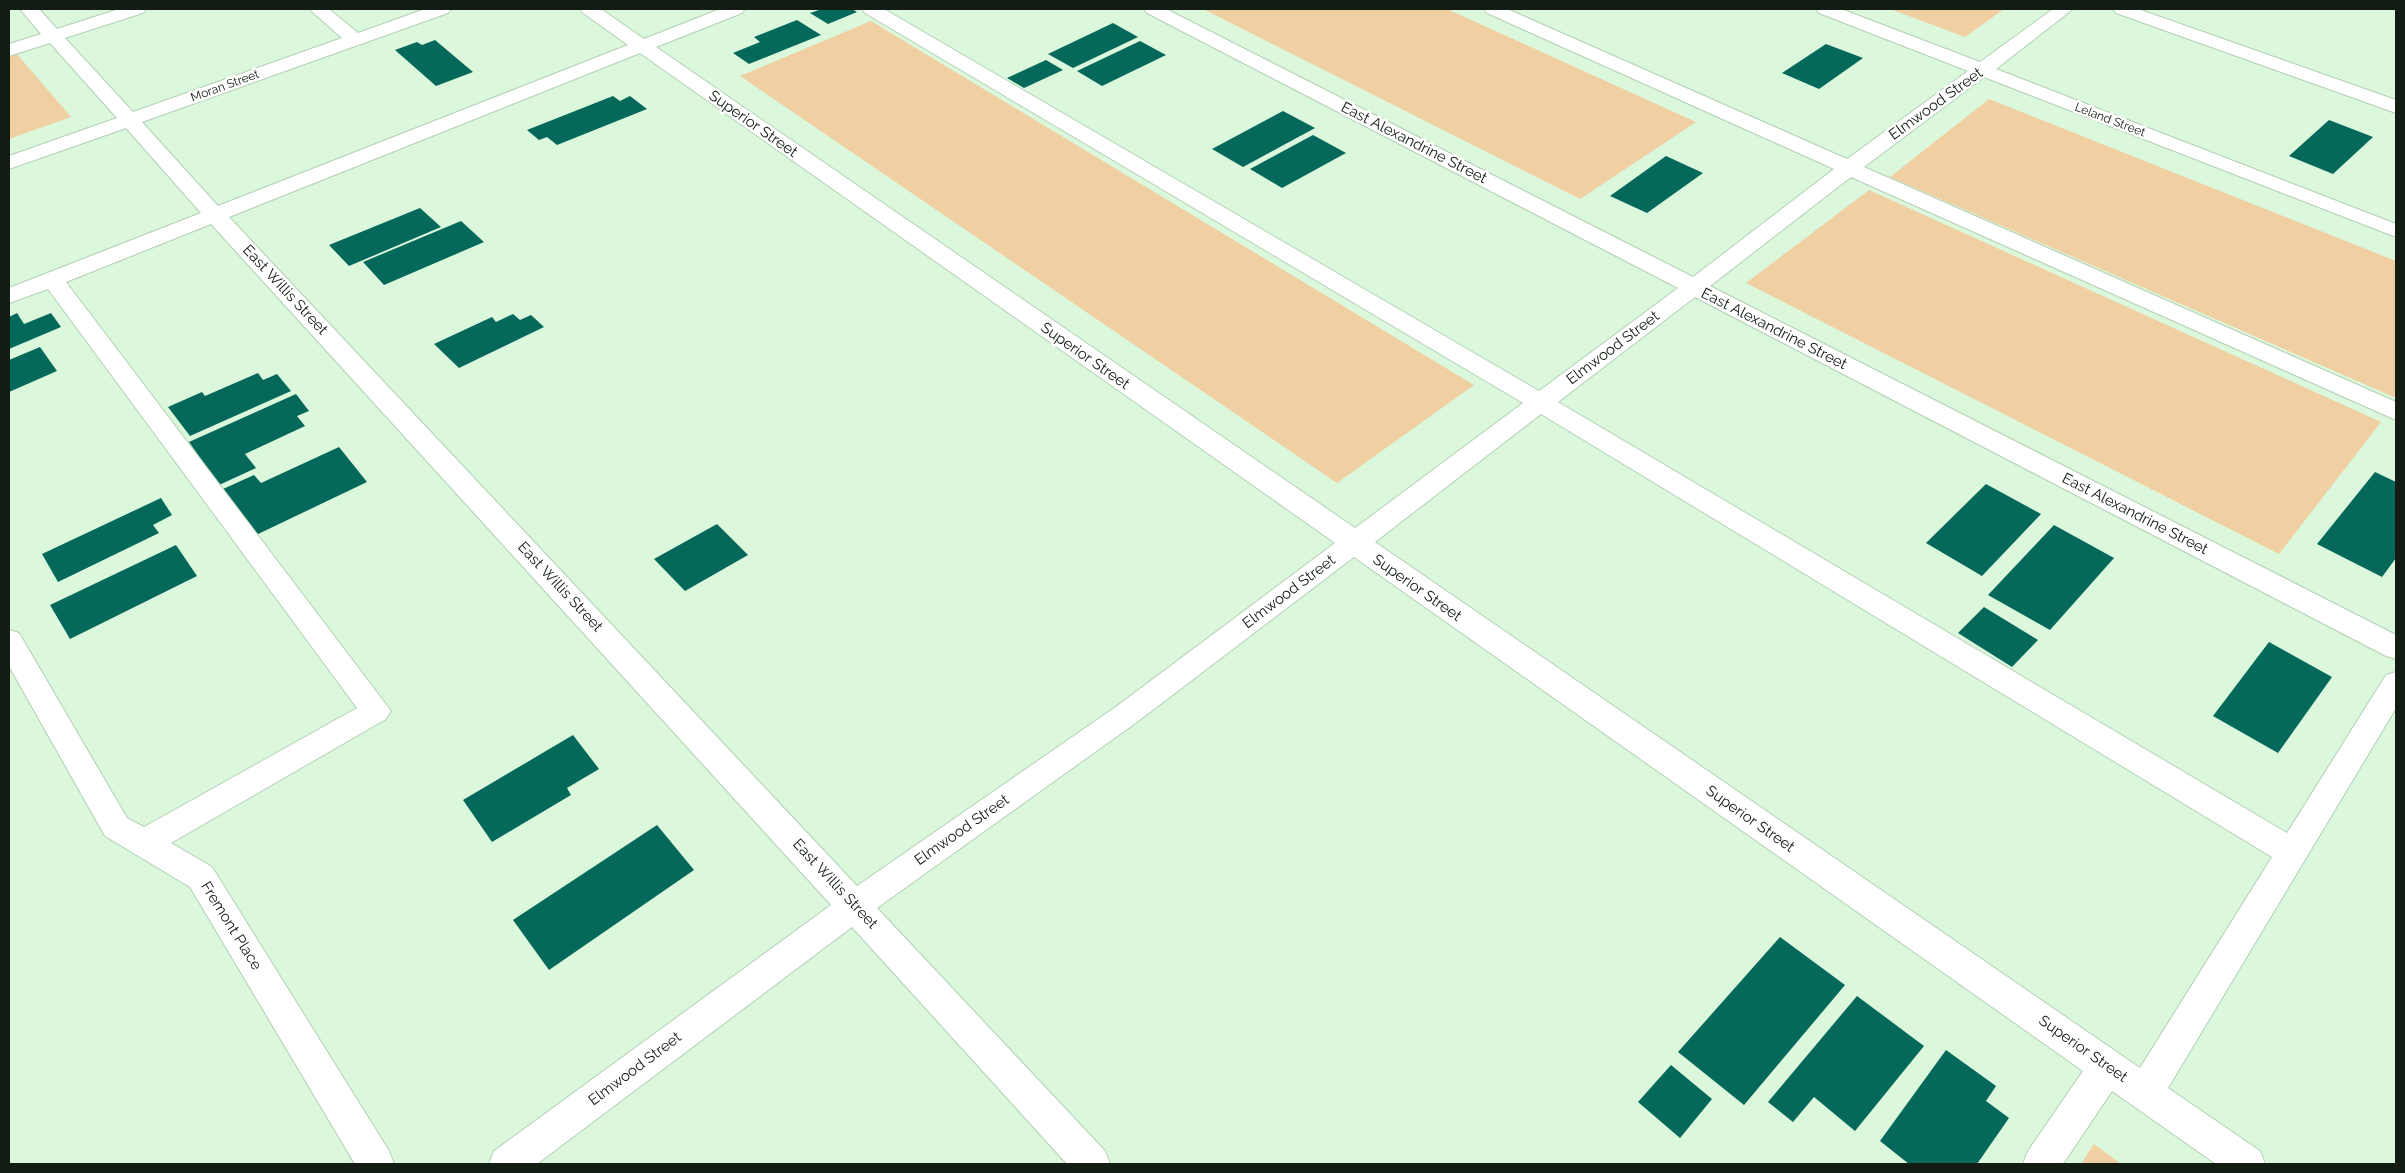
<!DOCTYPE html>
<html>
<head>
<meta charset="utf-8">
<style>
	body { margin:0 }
	#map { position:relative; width:2405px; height:1173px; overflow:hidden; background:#dbf7dc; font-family:Raleway,sans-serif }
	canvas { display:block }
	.frame { position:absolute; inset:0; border:10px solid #121c12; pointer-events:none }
</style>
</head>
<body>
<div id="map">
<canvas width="2405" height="1173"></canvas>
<div class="frame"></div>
</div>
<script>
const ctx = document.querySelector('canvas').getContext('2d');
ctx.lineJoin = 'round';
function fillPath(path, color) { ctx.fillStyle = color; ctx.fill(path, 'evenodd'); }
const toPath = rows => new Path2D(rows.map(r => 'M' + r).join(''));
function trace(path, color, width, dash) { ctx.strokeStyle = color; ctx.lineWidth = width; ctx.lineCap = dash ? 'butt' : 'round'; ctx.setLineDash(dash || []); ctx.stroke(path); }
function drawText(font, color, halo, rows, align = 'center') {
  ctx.font = font + ' Raleway,sans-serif'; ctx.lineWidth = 5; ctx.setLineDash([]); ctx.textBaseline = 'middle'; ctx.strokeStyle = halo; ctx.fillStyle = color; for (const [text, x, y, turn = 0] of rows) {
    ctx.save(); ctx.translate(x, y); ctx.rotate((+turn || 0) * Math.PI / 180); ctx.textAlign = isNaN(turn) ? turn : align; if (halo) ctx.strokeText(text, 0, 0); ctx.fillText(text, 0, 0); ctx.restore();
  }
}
fillPath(toPath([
	[1203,9,1447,9,1696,122,1580,199],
	[1890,9,2004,9,1965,37],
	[871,21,1474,385,1337,483,740,76],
	[16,53,71,117,9,139,9,56],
	[1989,99,2396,261,2396,398,1890,177],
	[1869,190,2381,422,2279,554,1746,283],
	[2094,1144,2121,1164,2081,1164]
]), '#f0d0a2');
fillPath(toPath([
	[822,9,852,9,857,12,828,24,810,13],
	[797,20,821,35,749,64,733,53,760,42,754,37],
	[1113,23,1138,37,1073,68,1048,54],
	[435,40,473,72,436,86,395,50,417,42,422,45],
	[1140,41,1166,55,1102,86,1077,71],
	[1826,44,1863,58,1819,89,1782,73],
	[1046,60,1063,70,1024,88,1007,78],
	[613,96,620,101,630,96,647,109,557,145,547,137,539,140,527,130],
	[1283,111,1315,128,1243,167,1212,149],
	[2329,120,2373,137,2333,174,2289,156],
	[1313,135,1346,153,1282,188,1250,169],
	[1666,156,1703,173,1647,213,1610,196],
	[420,208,441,227,349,266,329,245],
	[461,221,484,242,384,285,363,262],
	[17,313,24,324,51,313,61,327,9,349,9,317],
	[513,314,520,320,531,315,544,327,459,368,434,344,492,317,496,322],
	[40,347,57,371,9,392,9,360],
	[258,373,263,380,277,374,291,391,190,436,168,407,202,392,205,396],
	[296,394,309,411,297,416,305,426,245,454,256,468,219,485,189,442],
	[339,447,367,482,256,535,223,489,254,475,261,483],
	[2375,472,2396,482,2396,558,2382,577,2317,544],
	[1986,484,2041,514,1982,576,1926,543],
	[161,498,172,515,153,525,159,533,58,582,42,554],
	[717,524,748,555,685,591,654,559],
	[2054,525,2114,558,2050,630,1988,595],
	[176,545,197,576,70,639,50,605],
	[1984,607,2038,640,2012,667,1958,633],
	[2269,642,2332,677,2278,753,2213,716],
	[573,735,599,769,567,788,571,795,492,842,463,800],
	[657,825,694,870,549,970,513,920],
	[1780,937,1845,985,1744,1105,1678,1052],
	[1857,996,1924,1046,1855,1131,1814,1097,1793,1122,1768,1102],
	[1946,1050,1996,1086,1986,1101,2009,1118,1977,1164,1909,1164,1880,1141],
	[1671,1065,1712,1099,1680,1138,1638,1102]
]), '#04685b');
const minor = toPath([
	[20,9,39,9,57,29,119,9,146,9,143,13,65,38,133,112,342,38,309,9,329,9,358,33,425,9,451,9,448,13,142,122,218,206,628,45,583,13,580,9,601,9,644,39,720,9,745,9,742,13,656,47,1355,528,1523,403,865,13,862,9,884,9,1539,391,1678,288,1147,13,1144,9,1166,9,1693,277,1834,169,1487,13,1484,9,1507,9,1847,159,1968,71,1819,13,1816,9,1841,9,1980,62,2053,9,2073,9,1996,69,2396,224,2396,237,1984,77,1864,167,2396,402,2396,420,1851,177,1710,286,2396,635,2396,659,2386,656,1695,297,1558,402,2287,833,2386,675,2396,672,2396,708,2168,1088,2260,1151,2265,1164,2216,1164,2112,1091,2063,1164,2023,1164,2028,1151,2083,1071,1354,557,1137,722,877,908,1105,1151,1110,1164,1067,1164,852,927,537,1164,489,1164,494,1151,831,905,211,224,66,282,391,711,386,719,171,843,212,867,389,1151,394,1164,355,1164,190,887,105,836,9,666,9,630,19,633,127,818,144,827,357,708,48,289,9,303,9,288,201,213,126,128,9,169,9,156,117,118,50,43,9,56,9,44,41,34,20,9],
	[640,53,1335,543,1117,706,857,886,229,217,640,53],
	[1541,414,2272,857,2140,1068,1375,542,1541,414],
	[2113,9,2138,9,2396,100,2396,113,2116,13,2113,9]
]);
trace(minor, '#b3cfb4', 2);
fillPath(minor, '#fff');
drawText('12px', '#121c12', '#fff', [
	["Moran Street",225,86,-20],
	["Leland Street",2110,120,21]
]);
drawText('15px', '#121c12', '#fff', [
	["Elmwood Street",1936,104,-36],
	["Superior Street",753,124,35],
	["East Alexandrine Street",1414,143,27],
	["East Willis Street",285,290,47],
	["East Alexandrine Street",1774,329,27],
	["Elmwood Street",1613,348,-37],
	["Superior Street",1085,356,35],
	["East Alexandrine Street",2135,514,27],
	["East Willis Street",560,587,47],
	["Superior Street",1417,588,35],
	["Elmwood Street",1289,592,-37],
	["Superior Street",1750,819,35],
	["Elmwood Street",962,830,-35],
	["East Willis Street",835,884,47],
	["Fremont Place",231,926,58],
	["Superior Street",2083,1049,35],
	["Elmwood Street",635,1069,-37]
]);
</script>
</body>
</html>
